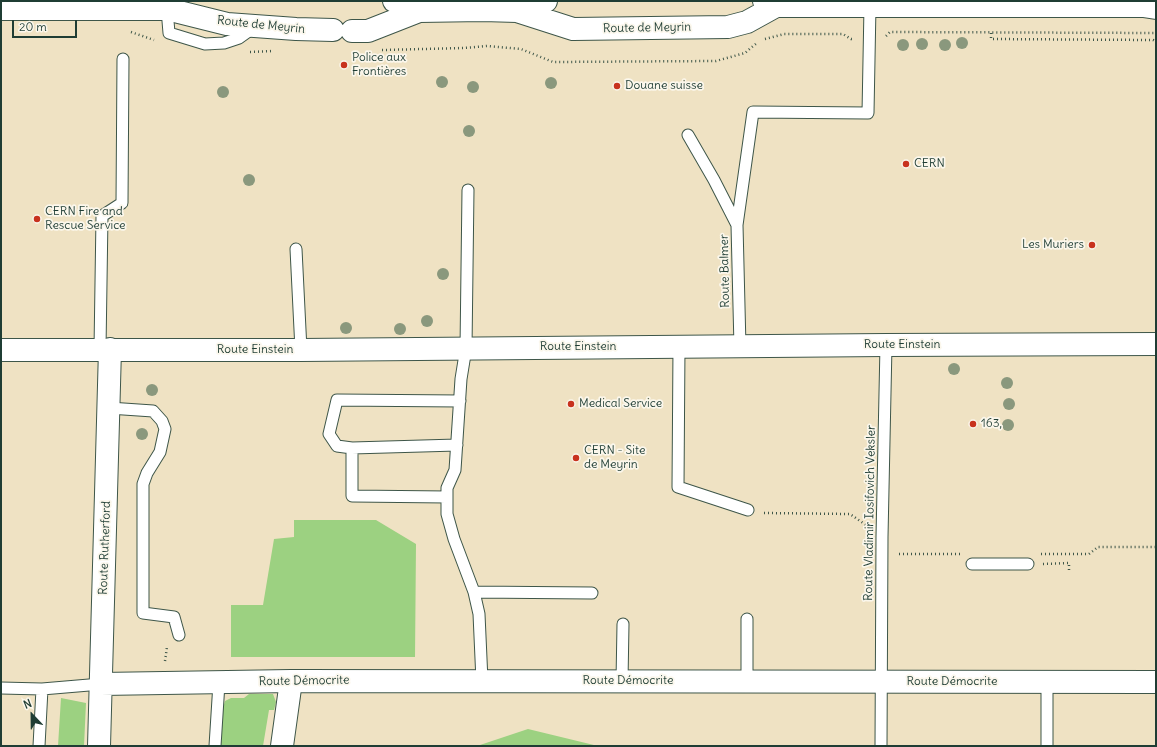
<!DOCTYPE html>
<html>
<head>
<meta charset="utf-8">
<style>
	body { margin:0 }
	#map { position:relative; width:1157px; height:747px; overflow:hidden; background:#efe2c3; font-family:Delius,sans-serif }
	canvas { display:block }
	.frame { position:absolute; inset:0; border:2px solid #1f3d34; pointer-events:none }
	.north { position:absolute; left:12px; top:695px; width:40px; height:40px; -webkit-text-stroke:3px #fbf7ec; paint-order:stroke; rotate:338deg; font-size:11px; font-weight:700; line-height:16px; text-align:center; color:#1f3d34 }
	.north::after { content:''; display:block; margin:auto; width:14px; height:18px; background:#1f3d34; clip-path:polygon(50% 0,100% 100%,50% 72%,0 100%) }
	.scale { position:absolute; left:12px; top:20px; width:65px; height:18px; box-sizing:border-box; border:2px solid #1f3d34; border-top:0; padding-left:5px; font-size:12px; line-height:14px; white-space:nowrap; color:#1f3d34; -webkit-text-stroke:3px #fbf7ec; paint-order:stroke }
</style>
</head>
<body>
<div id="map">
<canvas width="1157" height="747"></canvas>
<div class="frame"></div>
<div class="north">N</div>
<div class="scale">20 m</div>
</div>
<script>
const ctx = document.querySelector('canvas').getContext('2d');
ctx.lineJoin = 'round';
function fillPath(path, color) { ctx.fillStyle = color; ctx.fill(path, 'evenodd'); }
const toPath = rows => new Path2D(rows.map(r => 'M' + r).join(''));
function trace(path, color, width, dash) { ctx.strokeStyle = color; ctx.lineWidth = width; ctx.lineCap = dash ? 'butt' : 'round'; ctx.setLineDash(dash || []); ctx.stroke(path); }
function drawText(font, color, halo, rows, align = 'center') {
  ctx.font = font + ' Delius,sans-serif'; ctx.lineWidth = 3.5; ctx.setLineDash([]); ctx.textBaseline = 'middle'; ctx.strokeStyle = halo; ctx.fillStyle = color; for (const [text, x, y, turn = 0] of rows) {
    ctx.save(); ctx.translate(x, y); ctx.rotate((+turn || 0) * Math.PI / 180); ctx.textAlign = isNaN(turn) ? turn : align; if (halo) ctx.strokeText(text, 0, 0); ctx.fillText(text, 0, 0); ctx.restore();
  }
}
fillPath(toPath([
	[294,520,376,520,416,544,415,657,231,657,231,605,263,605,274,539,294,537],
	[249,694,273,694,276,702,274,710,269,710,263,746,221,746,223,708,225,701,231,698,244,698],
	[61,698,86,703,84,746,58,746],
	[528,729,598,746,477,746]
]), '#9cd181');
const service = toPath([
	[167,9,169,33,205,44,224,43,239,38,253,28],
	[688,135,714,180,737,225,740,347],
	[468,190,466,348,461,379,455,470,447,488,447,514,454,539,474,592,479,614,482,681],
	[737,225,753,112,868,113,870,6],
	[296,249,301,350],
	[679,347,678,487,748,510],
	[100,349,102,216,122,203,123,59],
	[109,408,153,411,162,421,165,429,160,452,147,473,143,484,143,613,174,617,179,635],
	[352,448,337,446,329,434,337,400,460,401],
	[447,497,352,496,352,448,457,445],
	[972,564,1028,564],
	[474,592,592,593],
	[747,619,747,682],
	[622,681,623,624],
	[1,688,42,689,101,684],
	[39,746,42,689],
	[215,746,219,683],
	[881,746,882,537,886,345],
	[1047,746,1047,683]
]);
const minor = toPath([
	[1,350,301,350,886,345,1156,344],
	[101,684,291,681,1156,682],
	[99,746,110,349],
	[282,746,291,681]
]);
const primary = toPath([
	[394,1,419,11],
	[764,1,776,6,1143,6,1156,8],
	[1,9,167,9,227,24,296,29,333,30],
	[517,11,546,1],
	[352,31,368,31,419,11,483,10,517,11,573,29,728,27,747,22,776,6]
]);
trace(service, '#3e5649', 13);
trace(minor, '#3e5649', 24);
trace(primary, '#3e5649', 24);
trace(toPath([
	[131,32,154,40],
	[991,33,991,39,1153,40,1156,42],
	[886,36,890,32,1156,33],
	[765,39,784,34,843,34,851,39,854,39],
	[382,50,464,48,487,46,521,49,553,62,716,61,745,53,752,47,757,43],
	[250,52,273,51],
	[764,513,850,514,866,525],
	[899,554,960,554],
	[1041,554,1089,554,1098,547,1156,547],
	[1043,564,1069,563,1069,570],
	[165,661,167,647]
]), '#3e5649', 2.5, [1, 3]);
trace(service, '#fff', 11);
trace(minor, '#fff', 22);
trace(primary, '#fff', 22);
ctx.fillStyle = '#8a987d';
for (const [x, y] of [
	[962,43],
	[922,44],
	[903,45],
	[945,45],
	[442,82],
	[551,83],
	[473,87],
	[223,92],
	[469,131],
	[249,180],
	[443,274],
	[427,321],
	[346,328],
	[400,329],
	[954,369],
	[1007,383],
	[152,390],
	[1009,404],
	[1008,425],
	[142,434]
]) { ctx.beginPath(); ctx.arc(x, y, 6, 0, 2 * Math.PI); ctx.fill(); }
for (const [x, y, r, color] of [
	[344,65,4,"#c8321e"],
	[617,86,4,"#c8321e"],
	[906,164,4,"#c8321e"],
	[37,219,4,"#c8321e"],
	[1092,245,4,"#c8321e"],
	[571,404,4,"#c8321e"],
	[973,424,4,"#c8321e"],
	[576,458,4,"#c8321e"]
]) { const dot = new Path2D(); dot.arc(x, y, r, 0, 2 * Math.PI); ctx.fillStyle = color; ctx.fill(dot); trace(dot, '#fbf7ec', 1.5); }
drawText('12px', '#1f3d34', '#fbf7ec', [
	["Route de Meyrin",261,25,6],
	["Route de Meyrin",647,28,-1],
	["Route Balmer",725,271,-91],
	["Route Einstein",902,345],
	["Route Einstein",578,347],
	["Route Einstein",255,350],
	["Route Vladimir Iosifovich Veksler",870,513,-89],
	["Route Rutherford",105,548,-88],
	["Route Démocrite",304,681,-1],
	["Route Démocrite",628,681],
	["Route Démocrite",952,682]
]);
drawText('12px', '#1f3d34', '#fbf7ec', [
	["Police aux",352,58],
	["Frontières",352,72],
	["Douane suisse",625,86],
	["CERN",914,164],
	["CERN Fire and",45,212],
	["Rescue Service",45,226],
	["Les Muriers",1084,245,"right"],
	["Medical Service",579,404],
	["163,",981,424],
	["CERN - Site",584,451],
	["de Meyrin",584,465]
], 'left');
</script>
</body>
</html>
